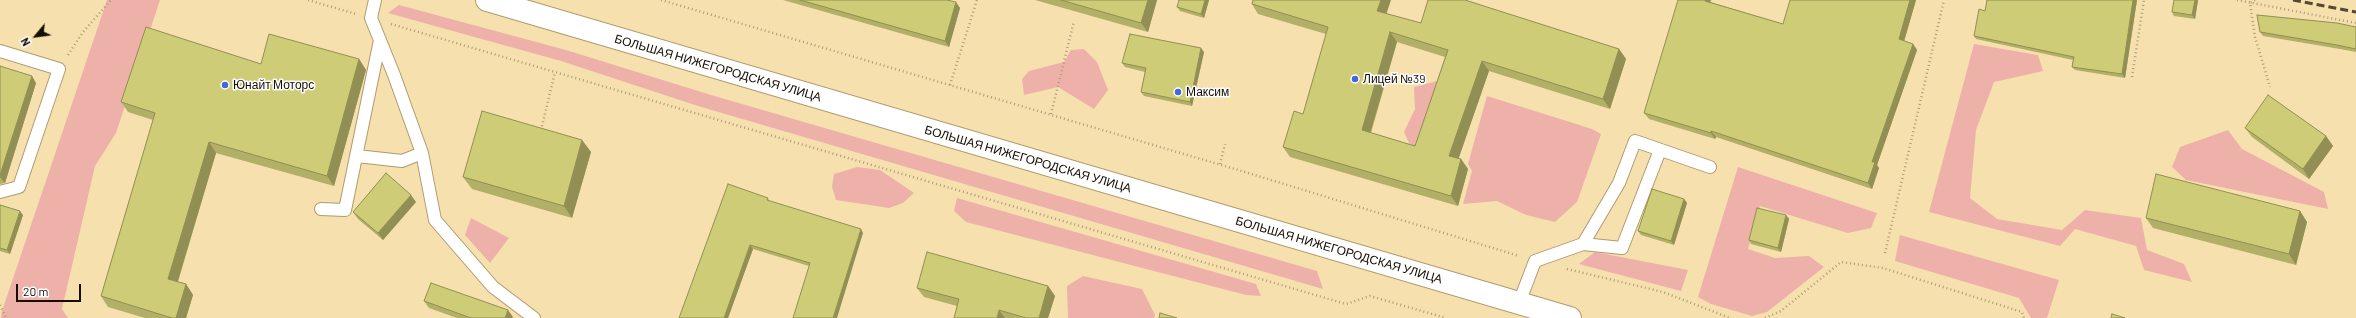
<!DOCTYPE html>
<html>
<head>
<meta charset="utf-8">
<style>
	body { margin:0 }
	#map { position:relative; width:2356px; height:318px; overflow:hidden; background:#f5e0ae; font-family:Barlow,sans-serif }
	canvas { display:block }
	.north { position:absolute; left:16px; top:16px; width:40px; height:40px; -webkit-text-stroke:3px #fff; paint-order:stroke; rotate:241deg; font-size:11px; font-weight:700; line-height:16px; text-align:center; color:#150d00 }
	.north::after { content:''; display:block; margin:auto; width:14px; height:18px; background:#150d00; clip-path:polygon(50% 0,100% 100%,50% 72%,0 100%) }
	.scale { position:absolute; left:16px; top:284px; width:65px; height:18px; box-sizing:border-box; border:2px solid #150d00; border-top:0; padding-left:5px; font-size:12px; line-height:14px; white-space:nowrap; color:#150d00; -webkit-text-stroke:3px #fff; paint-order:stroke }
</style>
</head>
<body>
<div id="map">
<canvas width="2356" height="318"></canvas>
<div class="north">N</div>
<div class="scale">20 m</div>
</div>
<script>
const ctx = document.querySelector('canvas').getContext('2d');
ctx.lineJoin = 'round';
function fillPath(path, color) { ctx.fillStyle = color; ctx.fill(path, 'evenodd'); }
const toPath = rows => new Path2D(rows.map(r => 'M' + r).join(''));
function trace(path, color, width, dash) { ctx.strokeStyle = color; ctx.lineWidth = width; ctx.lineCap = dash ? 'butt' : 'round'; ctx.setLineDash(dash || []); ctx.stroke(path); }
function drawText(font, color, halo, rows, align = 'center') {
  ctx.font = font + ' Barlow,sans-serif'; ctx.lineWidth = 3; ctx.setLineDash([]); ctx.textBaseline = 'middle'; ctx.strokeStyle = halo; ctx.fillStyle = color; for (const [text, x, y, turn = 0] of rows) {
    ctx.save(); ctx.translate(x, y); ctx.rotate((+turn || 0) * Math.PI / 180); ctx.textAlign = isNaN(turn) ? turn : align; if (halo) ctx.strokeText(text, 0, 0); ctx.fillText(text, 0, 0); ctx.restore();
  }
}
fillPath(toPath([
	[107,0,160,0,116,133,95,166,62,309,68,318,1,318,2,311],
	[399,5,566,50,711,95,1317,271,1323,289,698,106,561,61,388,13],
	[1974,44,2038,55,2043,71,1994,82,1976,130,1970,198,1997,219,2062,230,2085,210,2141,218,2147,250,2184,264,2192,282,2144,270,2136,246,2075,229,2060,246,1929,212],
	[1084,49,1097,62,1108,90,1094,109,1058,87,1024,95,1022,79,1029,71,1064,62,1071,50],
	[1449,78,1414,154,1404,132,1415,109,1414,87],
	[1487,96,1592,129,1601,134,1577,202,1555,222,1526,215,1497,201,1463,204,1472,171,1468,164],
	[2228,130,2242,149,2324,192,2328,209,2186,180,2172,167,2180,147],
	[857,167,880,170,914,193,903,203,889,208,836,200,832,187,834,174],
	[1738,167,1877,213,1871,228,1848,233,1760,206,1748,249,1775,258,1809,256,1824,267,1767,312,1752,316,1711,304,1698,297],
	[957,198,1256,284,1261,296,1246,295,966,222,954,211],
	[471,218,509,238,490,263,465,235],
	[1900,235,2059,280,2047,318,2031,318,2019,298,1895,261],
	[1595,252,1688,270,1681,291,1579,264],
	[1083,276,1142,289,1155,315,1154,318,1068,318,1067,286]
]), '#eeb1aa');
const lane = toPath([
	[375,0,371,18,394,75,422,153,435,220,493,287,534,318],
	[0,51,59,69,19,187,0,192],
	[357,156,402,161,422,153],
	[321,209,345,210,380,40],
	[1583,244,1622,248,1660,150],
	[1519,303,1535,261,1583,244,1619,183,1635,141,1710,167]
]);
const primary = toPath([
	[487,0,1570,318]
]);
trace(lane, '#b09b6d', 14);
trace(primary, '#b09b6d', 24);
trace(toPath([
	[308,0,356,14],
	[661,0,1245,172,1519,256],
	[2237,0,2356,23],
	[2255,0,2250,3,2255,37,2270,87],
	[391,24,1346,304,1370,296,1446,318],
	[68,55,83,32,111,0],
	[2132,77,2144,0],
	[950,85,977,0],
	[1051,114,1074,21],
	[541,130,555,72],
	[1220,164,1225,144],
	[1885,253,1944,0],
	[1567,269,1663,292,1730,318],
	[0,305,6,318],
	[1765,318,1781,311,1841,262,1883,268,2022,312,2024,318]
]), '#ad9c76', 2.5, [1, 3]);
trace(lane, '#fff', 12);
trace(primary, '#fff', 22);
trace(toPath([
	[2293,0,2356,12]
]), '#554932', 3, [8, 4]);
fillPath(toPath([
	[783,0,947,0,960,8,949,47],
	[1035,0,1157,0,1148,32],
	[1209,0,1204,18,1180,11,1177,7],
	[1916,0,1904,41,1913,44,1917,50,1877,165,1879,168,1872,189,1716,137,1715,139,1649,119,1644,113,1710,2,1783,24],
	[1987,0,2137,0,2125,78,2075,70,2072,67,2073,60,1976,39,1974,36,1985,11],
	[2198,0,2195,19,2174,16,2172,12],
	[1252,4,1386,14,1421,23,1619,49,1626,59,1610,109,1489,71,1458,159,1461,159,1468,169,1458,206,1290,157,1283,147,1303,114,1326,34,1258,14],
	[1397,42,1445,57,1415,146,1371,133],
	[2356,27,2356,52,2340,49,2263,36,2260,32],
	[1204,52,1192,106,1144,96,1141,92,1145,72,1125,67,1122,63],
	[359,59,366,70,334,186,216,153,178,282,186,284,193,295,186,318,145,318,108,307,101,296,153,120,128,112,121,102,261,64],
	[0,66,36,83,5,183,0,184],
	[2245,128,2326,136,2333,146,2309,179,2252,137],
	[582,140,591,152,572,218,472,189,463,177],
	[768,198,769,201,863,233,809,266,753,249,728,318,679,318],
	[1684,199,1687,203,1674,245,1641,235,1638,231],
	[416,202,383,240,358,219,353,212],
	[0,205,23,215,10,254,0,251],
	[2300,211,2307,222,2296,265,2153,228,2146,218],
	[1786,215,1789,219,1781,252,1751,244,1749,240],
	[1048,286,1055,296,1048,318,954,318,957,306,924,297,917,288],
	[424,301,513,317,512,318,457,318,429,308]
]), '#b2af66');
fillPath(toPath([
	[1148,0,1157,0,1148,32,1141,23],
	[1205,0,1209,0,1204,18,1201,14],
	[1381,0,1391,0,1384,21,1377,11],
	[1705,0,1711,0,1709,7,1705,1],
	[1910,0,1916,0,1903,45,1899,39],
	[2133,0,2137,0,2125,78,2122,74],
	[2195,0,2198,0,2195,19,2192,15],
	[956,2,960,8,949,47,945,41],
	[1390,32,1397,42,1368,140,1362,130],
	[1913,44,1917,50,1877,165,1879,168,1872,189,1868,183,1872,162],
	[1201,48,1204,52,1192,106,1190,102],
	[1619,49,1626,59,1610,109,1603,99],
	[359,59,366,70,334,186,327,176],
	[1482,61,1489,71,1456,166,1449,156],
	[32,76,36,83,5,183,0,177,0,175],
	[1711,131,1716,137,1715,139,1711,133],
	[2326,136,2333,146,2309,179,2303,169],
	[582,140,591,152,572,218,564,206],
	[209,142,216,153,175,290,168,279],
	[1461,159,1468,169,1458,206,1451,196],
	[411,195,416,202,383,240,378,233],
	[1684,199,1687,203,1674,245,1671,241],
	[20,211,23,215,10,254,7,250],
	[2300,211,2307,222,2296,265,2289,254],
	[1786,215,1789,219,1781,252,1778,248],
	[861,229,863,233,837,318,833,318],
	[750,245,753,249,728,318,724,318],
	[186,284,193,295,186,318,176,318],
	[1048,286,1055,296,1048,318,1039,318],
	[508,310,513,317,512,318,505,318],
	[999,310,1005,318,997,318]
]), '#918f53');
const building = toPath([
	[800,0,947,0,956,2,945,41,800,0],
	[1061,0,1148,0,1141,23,1061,0],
	[1179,0,1205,0,1201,14,1177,7,1179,0],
	[1253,0,1381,0,1377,11,1421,23,1428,0,1465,0,1619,49,1603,99,1482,61,1449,156,1461,159,1451,196,1283,147,1294,111,1303,114,1328,27,1252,4,1253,0],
	[1390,32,1448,50,1415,146,1362,130,1390,32],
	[1678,0,1705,0,1705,1,1783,24,1790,0,1910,0,1899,39,1913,44,1872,162,1875,162,1868,183,1711,131,1711,133,1644,113,1678,0],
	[1987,0,2133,0,2122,74,2072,67,2074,57,1974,36,1979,9,1985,11,1987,0],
	[2174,0,2195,0,2192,15,2172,12,2174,0],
	[2257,15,2337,23,2356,27,2356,49,2337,45,2260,32,2257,15],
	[146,27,261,64,269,34,359,59,327,176,209,142,168,279,186,284,176,318,172,318,101,296,155,113,121,102,146,27],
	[1130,34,1201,48,1190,102,1141,92,1146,68,1122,63,1130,34],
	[0,66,32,76,0,175,0,66],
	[2268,95,2326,136,2303,169,2245,128,2268,95],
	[482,111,582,140,564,206,463,177,482,111],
	[386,173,411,195,378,233,353,212,386,173],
	[2156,174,2300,211,2289,254,2146,218,2156,174],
	[728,184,768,198,767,200,861,229,833,318,793,318,810,263,750,245,724,318,679,318,728,184],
	[1652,189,1684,199,1671,241,1638,231,1652,189],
	[0,205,20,211,7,250,0,248,0,205],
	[1757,208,1786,215,1778,248,1749,240,1757,208],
	[927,252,1048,286,1039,318,1026,318,999,310,997,318,954,318,959,299,917,288,927,252],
	[431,283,508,310,505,318,471,318,424,301,431,283],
	[1160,313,1177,318,1159,318,1160,313],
	[2112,314,2125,318,2111,318,2112,314]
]);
fillPath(building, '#cfcc77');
trace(building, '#918f53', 1);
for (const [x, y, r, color] of [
	[1355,79,4,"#4367da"],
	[225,85,4,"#4367da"],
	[1178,92,4,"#4367da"]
]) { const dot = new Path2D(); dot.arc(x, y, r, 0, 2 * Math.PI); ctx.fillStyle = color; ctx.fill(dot); trace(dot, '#fff', 1.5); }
drawText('12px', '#150d00', '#fff', [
	["БОЛЬШАЯ НИЖЕГОРОДСКАЯ УЛИЦА",718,68,16],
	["БОЛЬШАЯ НИЖЕГОРОДСКАЯ УЛИЦА",1028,159,16],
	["БОЛЬШАЯ НИЖЕГОРОДСКАЯ УЛИЦА",1339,250,16]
]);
drawText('12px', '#150d00', '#fff', [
	["Лицей №39",1363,79],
	["Юнайт Моторс",233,85],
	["Максим",1186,92]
], 'left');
</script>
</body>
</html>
